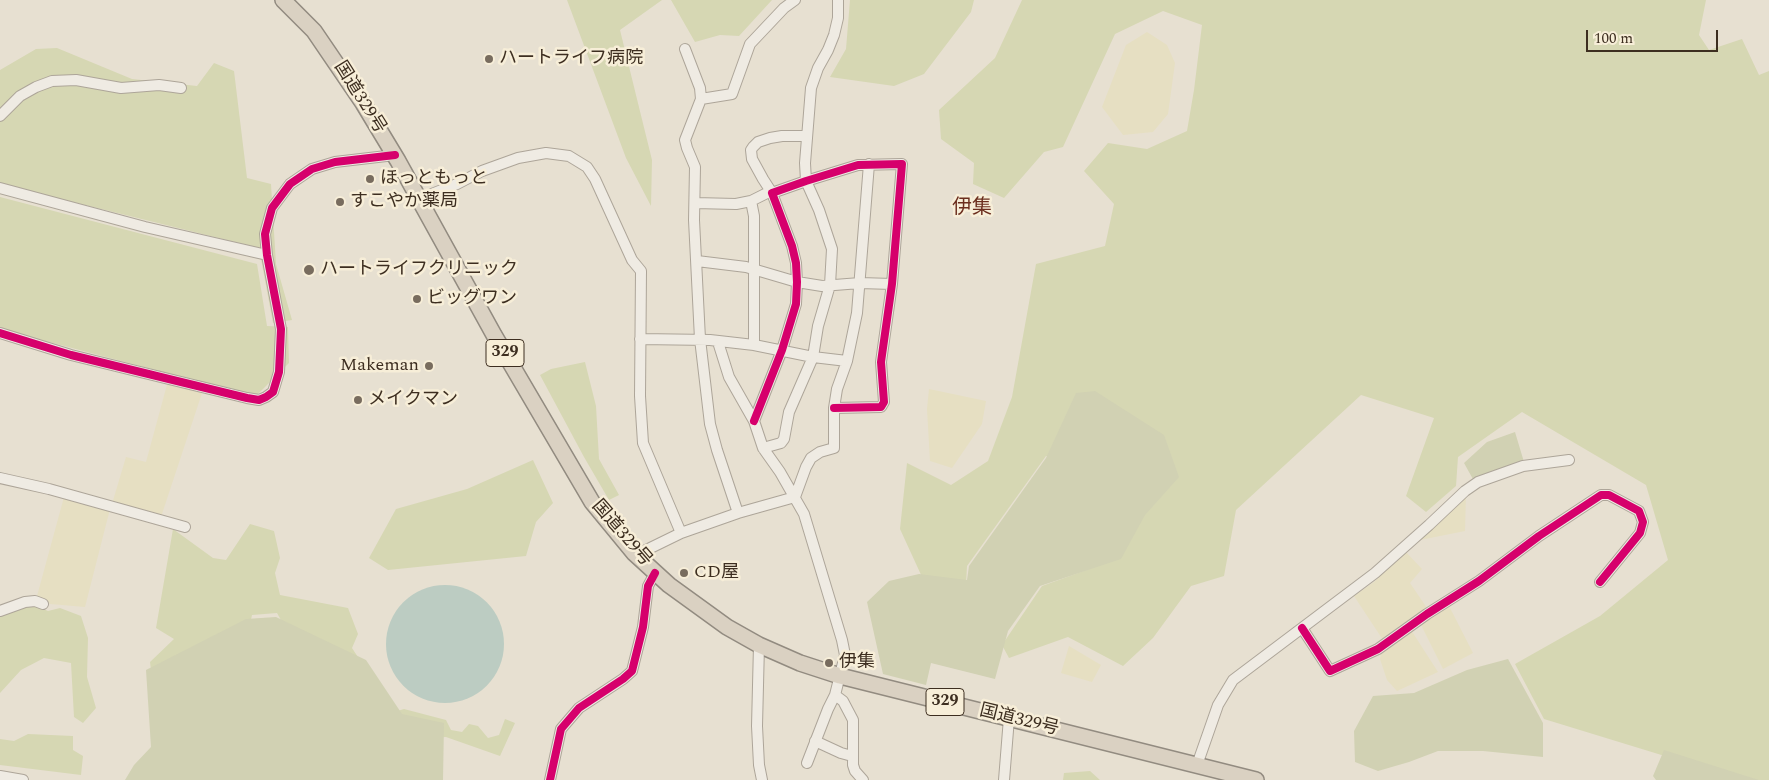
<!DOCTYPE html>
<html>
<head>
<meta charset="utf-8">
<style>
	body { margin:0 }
	#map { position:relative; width:1769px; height:780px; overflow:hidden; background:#e7e0d1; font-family:Spectral,serif }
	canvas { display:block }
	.scale { position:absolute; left:1586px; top:30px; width:132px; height:22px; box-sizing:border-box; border:2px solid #3d2e20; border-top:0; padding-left:6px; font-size:15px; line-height:18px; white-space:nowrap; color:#3d2e20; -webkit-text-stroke:4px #f7eed8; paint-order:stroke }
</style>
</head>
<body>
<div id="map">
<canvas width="1769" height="780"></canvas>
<div class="scale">100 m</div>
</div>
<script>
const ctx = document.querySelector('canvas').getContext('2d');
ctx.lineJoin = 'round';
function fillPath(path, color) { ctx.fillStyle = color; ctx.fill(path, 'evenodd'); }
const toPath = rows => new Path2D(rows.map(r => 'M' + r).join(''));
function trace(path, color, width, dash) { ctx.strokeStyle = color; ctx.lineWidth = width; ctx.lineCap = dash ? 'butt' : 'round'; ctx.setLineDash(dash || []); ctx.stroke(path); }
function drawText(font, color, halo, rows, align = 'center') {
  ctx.font = font + ' Spectral,"Noto Sans JP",serif'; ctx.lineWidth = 5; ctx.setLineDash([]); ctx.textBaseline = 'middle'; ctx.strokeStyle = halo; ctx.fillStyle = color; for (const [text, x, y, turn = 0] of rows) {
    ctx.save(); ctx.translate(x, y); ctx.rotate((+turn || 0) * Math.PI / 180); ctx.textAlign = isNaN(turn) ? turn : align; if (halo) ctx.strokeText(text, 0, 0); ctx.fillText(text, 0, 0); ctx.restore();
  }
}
fillPath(toPath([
	[1147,32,1167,45,1175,63,1168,114,1153,132,1123,135,1102,107,1126,45],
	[168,381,203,390,161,517,112,504,126,457,146,462],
	[929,389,986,401,982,424,952,468,930,461,927,409],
	[1466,494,1465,531,1420,540,1419,538],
	[64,497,110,509,85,607,50,604,37,596],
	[1405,551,1422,569,1410,583,1427,608,1383,640,1354,596,1374,582],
	[1449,606,1473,653,1443,669,1420,623],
	[1411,630,1438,672,1397,691,1387,680,1380,659,1381,651],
	[1069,646,1101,665,1092,682,1061,673]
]), '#e6dfc2');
fillPath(toPath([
	[567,0,662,0,620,30,652,160,651,206,626,158],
	[671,0,772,0,739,36,720,35,695,42],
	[850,0,974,0,971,12,924,74,894,86,830,77,846,49],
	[1022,0,1706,0,1699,35,1709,50,1742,39,1759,75,1769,71,1769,780,1743,780,1544,719,1515,664,1600,616,1668,560,1646,485,1522,412,1458,457,1456,486,1426,512,1406,496,1434,418,1361,395,1236,510,1224,576,1191,586,1153,638,1123,666,1068,637,1009,658,1002,645,1042,586,1092,568,1080,461,1046,456,967,566,964,622,928,590,900,529,907,463,951,485,988,461,1012,397,1036,264,1105,246,1114,204,1084,171,1108,143,1147,149,1187,131,1194,90,1202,25,1163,11,1115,34,1063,147,1044,152,1004,198,973,184,974,163,941,139,939,110,995,58],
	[57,48,132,79,197,86,214,63,234,71,247,178,271,184,276,264,292,320,273,323,259,248,0,184,0,70,36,49],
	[0,197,257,264,267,326,288,327,289,363,257,395,212,385,0,329],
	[585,362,596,406,599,459,619,495,609,500,584,457,540,375,551,369],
	[533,460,553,503,536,522,526,556,388,570,369,558,396,509,467,489],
	[250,524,274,531,280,558,275,573,280,595,348,608,358,634,352,648,386,700,295,645,277,613,252,615,246,643,156,711,150,662,174,639,156,628,173,529,213,558,226,560],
	[32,604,48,611,60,608,81,616,88,638,87,677,96,708,83,723,74,717,71,663,44,658,21,670,0,693,0,616],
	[404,709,446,720,451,730,462,732,469,724,478,726,488,738,499,735,505,719,515,723,500,756,446,737,415,738,374,718],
	[28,734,73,736,73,750,83,756,81,775,0,765,0,739,14,741],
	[1090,771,1100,780,1063,780,1064,773]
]), '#d6d7b3');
fillPath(toPath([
	[1095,391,1164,435,1179,477,1145,515,1121,559,1040,586,1008,631,995,679,931,663,926,685,883,674,867,602,889,581,919,574,967,580,969,566,1046,458,1076,393],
	[1515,432,1524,462,1474,481,1464,463,1487,442],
	[276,617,366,660,402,714,444,723,443,780,125,780,134,765,151,747,146,670,246,619],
	[1508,659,1543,723,1543,757,1483,751,1438,751,1409,762,1378,771,1355,762,1354,731,1373,696,1414,693,1467,670],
	[1664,750,1743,775,1759,780,1656,780,1653,776]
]), '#d1d1b3');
fillPath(toPath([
	'386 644a59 59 0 1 1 118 0a59 59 0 1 1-118 0Z'
]), '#bcccc2');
const minor = toPath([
	[685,49,700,88,701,99],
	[0,116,20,96,36,87,52,81,76,80,121,88,159,85,181,88],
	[0,188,145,227,267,255],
	[772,193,763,179,752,159,751,150,753,147,758,142,770,138,782,136,807,136],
	[419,199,457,184,482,171,518,158,546,153,569,156,587,167,595,179,632,260,641,271,640,396,643,443,681,533],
	[751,201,754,216,754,345],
	[695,203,736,204,751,201,771,191],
	[697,261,746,267,797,282,822,286,860,283,892,284],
	[0,333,71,355,177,381,247,398,259,400,266,397,273,392,279,372,281,329,267,255,265,234,272,208,290,184,312,169,335,162,395,155],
	[640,339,710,340,754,345,813,357,847,361],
	[718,342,729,377,754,421,763,448,780,472,804,514,842,640,845,655,835,695,828,709,807,763],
	[754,421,782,350,796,304,797,282,796,263,792,246,772,193,806,181,858,165,902,164,892,284,881,362,884,402,881,407,834,408],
	[763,448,781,443,784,439,789,412,813,357,818,326,830,285,832,249,819,210,806,181,805,163,811,88,818,68,828,50,834,35,838,18,838,0],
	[0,478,49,489,185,527],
	[795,497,806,467,811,458,820,452,834,448,834,408,837,389,847,361,857,313,869,164],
	[738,513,717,450,710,424,700,339,694,220,695,167,687,148,685,140,701,99,732,94,750,44,784,8,795,0],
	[636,555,681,533,738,513,795,497],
	[0,611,25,602,35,601,43,604],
	[1302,628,1330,671,1378,649,1427,614,1479,581,1539,536,1601,495,1609,495,1639,511,1643,522,1640,533,1600,582],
	[759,645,757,726,759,765,762,780],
	[835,695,843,701,853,720,853,765,855,771,863,780],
	[815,741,841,753,852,756],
	[1197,765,1218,705,1233,680,1375,573,1429,525,1465,491,1478,482,1523,466,1569,460],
	[0,776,23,780],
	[550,780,561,729,579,708,623,679,632,671,643,627,648,586,655,573],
	[1004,780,1009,718]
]);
const highway = toPath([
	[283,0,314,31,363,103,398,161,494,335,592,502,634,553,669,585,727,627,759,645,800,663,840,676,1256,780]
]);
trace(minor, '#ada599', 12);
trace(highway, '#928b80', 18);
trace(minor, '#efebe3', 10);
trace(highway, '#dad1c2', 15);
trace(toPath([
	[0,333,71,355,177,381,247,398,259,400,266,397,273,392,279,372,281,329,267,255,265,234,272,208,290,184,312,169,335,162,395,155],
	[754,421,782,350,796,304,797,282,796,263,792,246,772,193,806,181,858,165,902,164,892,284,881,362,884,402,881,407,834,408],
	[1302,628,1330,671,1378,649,1427,614,1479,581,1539,536,1601,495,1609,495,1639,511,1643,522,1640,533,1600,582],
	[550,780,561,729,579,708,623,679,632,671,643,627,648,586,655,573]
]), '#d6006c', 8);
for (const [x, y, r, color] of [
	[489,59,5,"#786c5e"],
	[370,179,5,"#786c5e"],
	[340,202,5,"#786c5e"],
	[309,270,6,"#786c5e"],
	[417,299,5,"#786c5e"],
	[429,366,5,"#786c5e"],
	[358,400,5,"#786c5e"],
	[684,573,5,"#786c5e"],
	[829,663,5,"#786c5e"]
]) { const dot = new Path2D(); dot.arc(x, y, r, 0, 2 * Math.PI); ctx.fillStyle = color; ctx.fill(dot); trace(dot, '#f7eed8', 2); }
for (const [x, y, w] of [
	[505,353,38],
	[945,702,38]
]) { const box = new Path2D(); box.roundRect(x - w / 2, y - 13.5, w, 27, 4); ctx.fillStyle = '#f7eed8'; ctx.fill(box); trace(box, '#3d2e20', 1); }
drawText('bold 16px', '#3d2e20', null, [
	["329",505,353],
	["329",945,702]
]);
drawText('18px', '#3d2e20', '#f7eed8', [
	["ハートライフ病院",499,59],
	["ほっともっと",380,179],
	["すこやか薬局",350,202],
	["ハートライフクリニック",320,270],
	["ビッグワン",427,299],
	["Makeman",419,366,"right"],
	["メイクマン",368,400],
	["CD屋",694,573],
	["伊集",839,663]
], 'left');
drawText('18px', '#3d2e20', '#f7eed8', [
	["国道329号",359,98,58],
	["国道329号",621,534,49],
	["国道329号",1019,721,14]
]);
drawText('20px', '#6b2e1e', '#f7eed8', [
	["伊集",972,209]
]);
</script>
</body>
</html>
